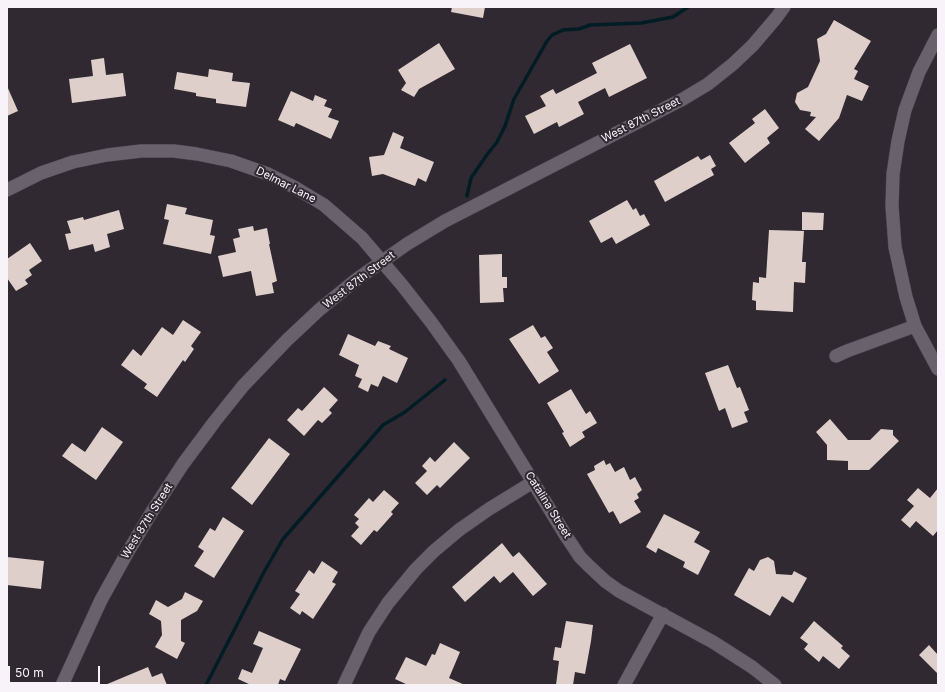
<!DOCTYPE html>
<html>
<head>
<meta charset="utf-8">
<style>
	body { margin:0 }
	#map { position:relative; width:945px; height:692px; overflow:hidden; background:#302931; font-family:Inter,sans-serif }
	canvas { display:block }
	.frame { position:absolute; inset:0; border:8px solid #f8f3f9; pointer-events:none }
	.scale { position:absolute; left:8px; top:666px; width:92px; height:18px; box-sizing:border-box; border:2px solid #f8f3f9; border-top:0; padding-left:5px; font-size:12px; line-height:14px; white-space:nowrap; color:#f8f3f9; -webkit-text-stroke:3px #302931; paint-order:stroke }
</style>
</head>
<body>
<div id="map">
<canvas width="945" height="692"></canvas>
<div class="frame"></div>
<div class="scale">50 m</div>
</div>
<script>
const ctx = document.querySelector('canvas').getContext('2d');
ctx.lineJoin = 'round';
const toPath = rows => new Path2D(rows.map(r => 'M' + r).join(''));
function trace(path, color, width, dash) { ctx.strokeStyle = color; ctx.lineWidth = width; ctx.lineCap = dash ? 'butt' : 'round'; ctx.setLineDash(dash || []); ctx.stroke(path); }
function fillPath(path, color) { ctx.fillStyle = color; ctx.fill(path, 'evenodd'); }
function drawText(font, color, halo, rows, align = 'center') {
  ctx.font = font + ' Inter,sans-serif'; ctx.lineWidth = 4; ctx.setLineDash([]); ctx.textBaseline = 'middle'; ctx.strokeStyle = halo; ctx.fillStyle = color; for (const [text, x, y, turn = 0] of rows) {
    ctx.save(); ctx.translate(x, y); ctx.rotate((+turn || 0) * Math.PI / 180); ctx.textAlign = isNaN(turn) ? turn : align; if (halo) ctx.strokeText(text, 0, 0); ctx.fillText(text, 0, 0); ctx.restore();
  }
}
trace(toPath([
	[467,196,471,178,486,156,497,142,505,126,514,99,547,41,552,35,563,30,579,29,590,25,641,23,673,17,688,7],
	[206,685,264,572,283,539,383,425,405,412,445,380]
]), '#001d25', 3.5);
fillPath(toPath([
	[452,7,485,7,483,18,451,12],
	[834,20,871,41,854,69,858,71,854,79,869,86,862,101,847,95,839,118,819,141,805,129,816,117,810,116,811,112,800,110,795,102,797,93,808,87,820,61,817,39,826,34],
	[439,43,455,69,419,89,414,97,401,90,406,83,398,70],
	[630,44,647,78,609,97,605,88,578,102,584,114,559,127,557,122,534,134,525,116,546,106,540,96,553,89,556,94,597,73,592,63],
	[104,58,106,75,123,73,126,96,72,103,69,79,93,76,91,60],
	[209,69,233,73,232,81,250,83,246,107,216,103,216,99,196,96,196,93,174,89,177,72,208,77],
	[7,86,18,111,7,116],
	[291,91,313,101,315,95,327,100,324,106,332,109,328,117,339,121,331,139,296,123,294,127,278,120],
	[765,109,779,128,767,138,770,143,745,163,729,143,755,123,752,119],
	[393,132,404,137,400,148,434,162,426,182,418,178,415,186,383,174,372,176,369,157,384,155],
	[710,155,716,166,711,169,714,175,665,202,654,181,698,156,701,160],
	[627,200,633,210,636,208,640,216,644,214,650,225,616,244,612,237,601,243,589,221],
	[167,204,187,208,185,214,213,220,210,235,215,236,211,254,163,244,169,220,164,219],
	[119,210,124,229,107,234,110,247,95,252,93,244,69,250,65,234,71,233,67,221,83,217,84,220],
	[802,212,824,213,823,230,802,230],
	[253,226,254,231,267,228,270,244,269,244,277,281,272,283,274,293,256,296,251,271,223,277,218,256,236,252,233,239,240,237,238,229],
	[769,230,804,231,802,262,806,262,805,283,794,282,793,312,756,310,756,301,752,300,753,282,759,283,759,277,766,278],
	[30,243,42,261,29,270,32,275,25,280,28,284,16,291,7,278,7,259],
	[502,254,502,277,507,277,507,288,503,288,504,302,480,303,479,255],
	[183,320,201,332,191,346,194,349,185,362,183,360,157,397,144,388,147,384,121,365,133,349,141,356,162,327,173,335],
	[533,325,541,338,545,336,553,348,547,352,559,371,539,384,509,339],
	[348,334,375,346,378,341,391,346,389,349,408,358,397,383,383,376,378,387,371,384,368,392,358,387,362,379,355,376,359,365,339,355],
	[728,365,737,388,740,387,749,410,744,412,748,422,732,428,725,408,719,411,705,373],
	[324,387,338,400,329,410,332,413,322,423,318,420,304,436,287,420,298,408,302,411],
	[571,389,586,414,590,411,597,423,582,432,585,437,570,447,562,433,564,432,547,403],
	[830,419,848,440,870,440,881,429,893,430,893,435,899,441,869,470,848,470,848,461,827,460,827,445,816,432],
	[102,427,123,442,96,480,62,456,72,443,85,452],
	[269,438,290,454,252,505,231,488],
	[454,442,470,458,440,488,437,485,427,495,415,483,427,471,422,466,430,457,435,462],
	[604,460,606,465,610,463,615,472,624,467,630,480,635,477,642,490,637,494,639,498,634,501,641,512,620,524,613,511,609,513,587,474,595,470,594,466],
	[918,488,930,498,938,488,938,530,933,536,916,521,910,528,901,520,914,506,907,500],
	[384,490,399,503,391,512,393,514,377,532,374,530,361,545,351,536,359,527,355,523,359,519,354,515,369,498,373,502],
	[664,514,700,532,694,542,710,551,698,575,683,567,685,562,658,548,656,553,646,547],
	[223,517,244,531,214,578,194,566,204,551,198,547,210,528,215,531],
	[502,543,513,557,519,552,547,584,533,596,513,572,500,583,494,576,465,602,452,587],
	[7,557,44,561,41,589,7,585],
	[768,557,774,561,776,574,792,575,794,571,807,578,793,603,782,596,770,616,734,595,749,568,754,571,760,560],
	[322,561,338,572,332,582,336,584,313,619,302,611,300,615,290,608,300,594,295,591,309,570,314,574],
	[185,592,203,601,197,611,181,620,181,641,185,643,177,659,155,647,162,635,161,621,149,614,156,600,168,607,182,599],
	[566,621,593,625,591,641,585,674,575,672,573,685,556,685,559,661,553,660,555,647,561,648],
	[814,621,843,646,841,648,850,656,839,669,823,656,819,662,804,649,808,644,800,638],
	[259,631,301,649,285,681,280,679,278,685,251,685,238,679,242,669,252,673,263,648,253,644],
	[440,643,460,652,449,678,465,685,408,685,395,679,406,657,426,666,432,654,435,655],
	[929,645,938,655,938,674,919,655],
	[148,667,152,677,162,673,167,685,105,685]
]), '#decfca');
const minor = toPath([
	[938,35,919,72,905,110,898,141,893,174,892,206,895,247,906,297,915,326,938,369],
	[7,190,41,173,73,162,107,155,141,151,174,151,197,154,231,161,268,174,294,187,324,205,362,238,402,285,431,322,459,361,566,536,580,557,589,566,605,581,619,591,713,642,752,667,775,685],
	[836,356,847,351,915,326],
	[62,685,101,600,126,555,153,510,183,464,215,421,243,386,287,340,319,310,357,279,407,244,445,221,683,99,708,84,733,64,753,45,776,18,784,7],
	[344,685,369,632,388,603,416,569,434,551,459,530,489,509,533,482],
	[624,685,663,614]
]);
trace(minor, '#49444a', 14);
trace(minor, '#69616b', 13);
drawText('11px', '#f8f3f9', '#302931', [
	["West 87th Street",641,120,-27],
	["Delmar Lane",286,185,27],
	["West 87th Street",359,280,-37],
	["Catalina Street",548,505,58],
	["West 87th Street",147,521,-58]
]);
</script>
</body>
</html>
